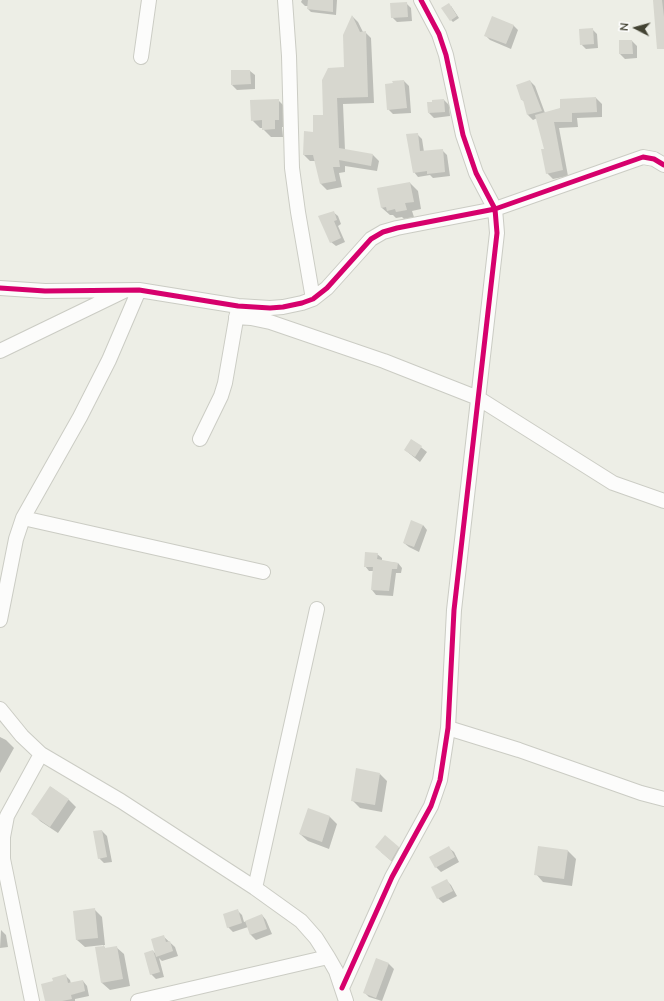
<!DOCTYPE html>
<html>
<head>
<meta charset="utf-8">
<style>
	body { margin:0 }
	#map { position:relative; width:664px; height:1001px; overflow:hidden; background:#edeee6; font-family:Mulish,sans-serif }
	canvas { display:block }
	.north { position:absolute; left:616px; top:8px; width:40px; height:40px; -webkit-text-stroke:3px #fff; paint-order:stroke; rotate:276deg; font-size:11px; font-weight:700; line-height:16px; text-align:center; color:#434333 }
	.north::after { content:''; display:block; margin:auto; width:14px; height:18px; background:#434333; clip-path:polygon(50% 0,100% 100%,50% 72%,0 100%) }
</style>
</head>
<body>
<div id="map">
<canvas width="664" height="1001"></canvas>
<div class="north">N</div>
</div>
<script>
const ctx = document.querySelector('canvas').getContext('2d');
ctx.lineJoin = 'round';
function fillPath(path, color) { ctx.fillStyle = color; ctx.fill(path, 'evenodd'); }
const toPath = rows => new Path2D(rows.map(r => 'M' + r).join(''));
function trace(path, color, width, dash) { ctx.strokeStyle = color; ctx.lineWidth = width; ctx.lineCap = dash ? 'butt' : 'round'; ctx.setLineDash(dash || []); ctx.stroke(path); }
fillPath(toPath([
	[302,0,337,0,336,15,311,12,308,9,308,6,305,6,301,2],
	[654,0,664,0,664,40],
	[406,3,411,8,412,21,397,22,392,17],
	[451,6,459,18,453,22,451,20],
	[352,16,358,22,363,32,365,32,371,38,374,103,343,104,345,150,373,155,379,161,377,171,345,166,345,172,339,173,342,187,327,190,321,184,315,161,310,161,304,155,314,133,324,116,345,68],
	[513,25,518,30,511,49,490,40,485,35],
	[592,29,597,34,598,48,586,49,581,44],
	[632,41,637,46,637,58,625,59,620,54],
	[250,71,255,75,255,89,237,90,232,85],
	[404,81,409,86,411,113,393,114,388,109,394,84],
	[530,81,535,86,545,113,596,98,602,104,602,117,577,118,578,127,559,128,568,176,553,179,547,173,546,149,537,118,533,120,528,115,525,102,522,100],
	[278,100,286,108,286,127,282,127,283,137,271,137,263,129,263,128,260,128,252,120],
	[444,100,449,105,450,116,434,118,429,113],
	[417,134,422,139,424,152,442,150,447,155,450,176,433,178,430,175,418,177,414,172],
	[410,183,418,191,421,209,412,211,414,217,404,219,402,217,396,218,393,215,390,215,382,208,378,189],
	[333,212,338,216,341,224,338,226,345,242,336,246,331,242],
	[412,440,427,452,420,462,405,450],
	[423,525,427,530,419,552,409,547,404,543],
	[377,554,382,558,382,561,398,563,402,568,401,573,396,573,393,596,376,595,372,590,373,571,369,571,365,566],
	[0,737,6,740,14,748,0,773],
	[380,774,387,781,382,812,360,808,352,800],
	[51,787,69,800,76,807,58,833,40,821,33,813],
	[308,810,330,817,337,824,329,849,308,841,300,834],
	[102,831,107,836,112,862,104,863,99,858],
	[398,847,403,852,396,865,381,852],
	[539,847,568,851,576,859,572,886,543,882,536,874],
	[449,848,454,852,459,862,441,872,436,867],
	[446,880,451,885,457,896,443,903,438,898],
	[94,909,102,917,105,945,103,945,106,949,116,947,124,954,130,986,110,990,102,983,103,945,85,947,77,940],
	[237,910,242,915,244,922,262,915,266,920,272,934,256,940,251,935,248,927,233,932,228,927],
	[1,930,6,935,8,947,0,948],
	[164,937,175,947,178,956,162,961,159,958,164,977,156,979,151,974,153,951,156,954],
	[377,960,389,964,394,969,382,1001,369,997,364,992],
	[65,975,70,980,71,984,83,981,87,986,89,996,75,999,75,1001,46,1001,54,982]
]), '#0003');
fillPath(toPath([
	[308,0,333,0,333,12,307,9],
	[653,0,662,0,664,17,664,49,657,49],
	[407,2,408,17,391,18,390,3],
	[449,3,457,16,450,21,441,8],
	[352,15,360,32,366,31,368,97,337,98,339,148,373,154,371,166,339,160,340,167,333,167,336,181,320,184,313,155,303,155,304,131,313,132,313,115,323,115,322,80,328,68,344,67,343,35],
	[492,16,514,25,506,44,484,36],
	[593,28,594,44,580,45,579,29],
	[619,40,632,40,633,54,619,54],
	[231,70,250,70,251,84,231,85],
	[404,80,407,108,387,110,385,84,393,83,392,81],
	[530,80,542,111,527,115,523,100,521,100,516,85],
	[596,97,597,112,572,113,572,122,554,122,563,170,546,174,541,149,544,149,535,115,560,108,560,99],
	[279,99,279,120,275,120,275,129,262,130,262,120,251,121,250,100],
	[444,99,445,112,428,113,427,102,432,102,432,100],
	[418,133,420,151,443,149,445,172,427,174,427,171,413,173,406,134],
	[410,182,414,202,405,203,407,210,396,212,395,209,387,211,386,207,381,208,377,188],
	[334,211,337,220,334,221,341,238,330,243,318,216],
	[411,439,422,446,415,457,404,450],
	[411,520,423,525,414,547,403,543],
	[365,552,378,553,377,559,398,563,397,569,392,569,389,591,371,590,373,567,364,567],
	[356,768,380,773,375,805,351,801],
	[50,786,69,799,50,827,31,814],
	[308,808,330,816,322,842,299,834],
	[102,830,107,857,98,859,93,831],
	[385,835,399,847,391,861,375,847],
	[449,846,455,857,435,868,429,857],
	[538,846,568,850,564,879,534,875],
	[447,879,453,891,437,899,431,887],
	[95,908,98,938,76,940,73,911],
	[238,909,242,923,227,928,223,914],
	[262,914,267,929,250,935,245,921],
	[164,935,166,942,170,941,173,951,156,957,151,939],
	[104,946,105,948,117,946,123,979,101,983,95,947],
	[153,950,160,972,150,975,144,953],
	[376,958,389,963,376,998,363,993],
	[66,974,68,983,83,980,85,991,71,995,72,999,62,1001,45,1001,41,984,53,981,52,978]
]), '#d7d7cf');
const minor = toPath([
	[285,0,289,56,292,168,298,212,313,299],
	[141,57,149,0],
	[0,288,45,291,139,290,238,306,270,308,283,307,302,303,313,299,327,288,371,239,383,232,397,228,495,209,643,157,654,159,664,165],
	[236,317,251,318,270,322,384,361,478,398,613,483,664,501],
	[0,351,124,291],
	[200,439,221,396,225,383,238,308],
	[23,518,263,572],
	[0,620,16,539,23,518,80,417,109,360,139,290],
	[0,709,22,736,41,754,121,801,255,888,301,921,316,938,328,957,336,971,346,1001],
	[448,728,519,750,641,793,664,799],
	[255,888,317,609],
	[342,988,392,877,431,806,440,780,448,728,454,610,497,233,495,209,476,173,463,135,446,55,439,34,421,0],
	[32,1001,3,859,3,837,7,816,41,754],
	[138,1001,328,957]
]);
trace(minor, '#cbccc4', 16);
trace(minor, '#fcfcfb', 14);
trace(toPath([
	[0,288,45,291,139,290,238,306,270,308,283,307,302,303,313,299,327,288,371,239,383,232,397,228,495,209,643,157,654,159,664,165],
	[342,988,392,877,431,806,440,780,448,728,454,610,497,233,495,209,476,173,463,135,446,55,439,34,421,0]
]), '#d6006c', 5);
</script>
</body>
</html>
